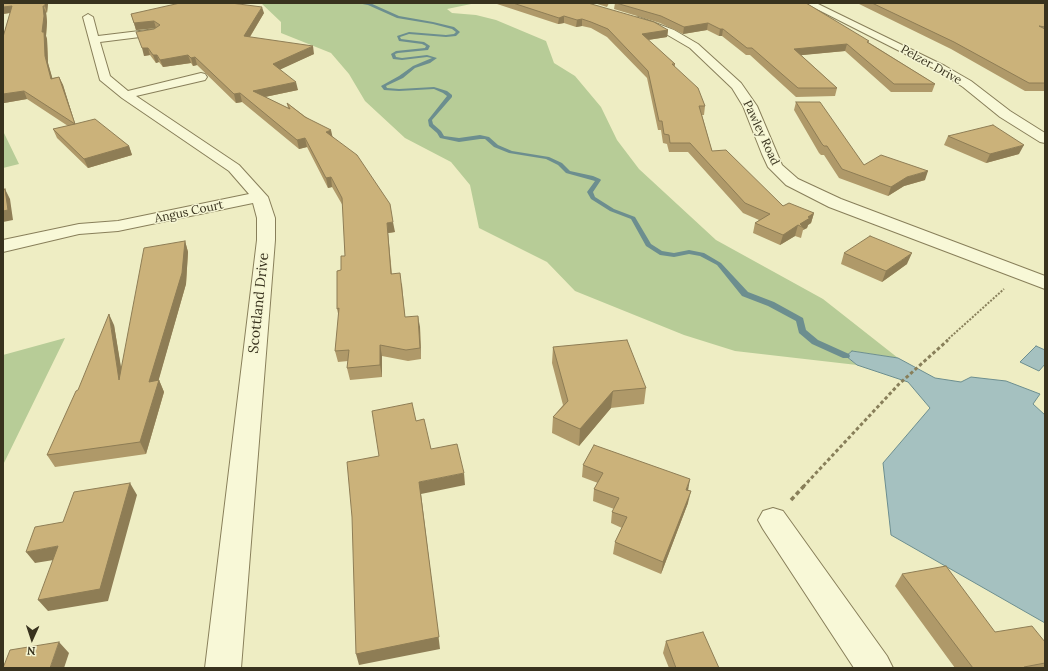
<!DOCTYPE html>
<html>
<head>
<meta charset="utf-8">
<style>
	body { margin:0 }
	#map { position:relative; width:1048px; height:671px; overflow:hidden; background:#eeedc3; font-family:Lora,serif }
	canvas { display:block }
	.frame { position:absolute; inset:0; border:4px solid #38321e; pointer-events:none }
	.north { position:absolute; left:12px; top:619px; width:40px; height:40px; -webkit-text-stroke:3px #f5f5d3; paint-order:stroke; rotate:183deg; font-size:11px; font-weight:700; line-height:16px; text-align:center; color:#38321e }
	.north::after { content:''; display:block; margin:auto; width:14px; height:18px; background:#38321e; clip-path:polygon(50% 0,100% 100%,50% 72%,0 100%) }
</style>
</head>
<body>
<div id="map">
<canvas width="1048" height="671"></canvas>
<div class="frame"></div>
<div class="north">N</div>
</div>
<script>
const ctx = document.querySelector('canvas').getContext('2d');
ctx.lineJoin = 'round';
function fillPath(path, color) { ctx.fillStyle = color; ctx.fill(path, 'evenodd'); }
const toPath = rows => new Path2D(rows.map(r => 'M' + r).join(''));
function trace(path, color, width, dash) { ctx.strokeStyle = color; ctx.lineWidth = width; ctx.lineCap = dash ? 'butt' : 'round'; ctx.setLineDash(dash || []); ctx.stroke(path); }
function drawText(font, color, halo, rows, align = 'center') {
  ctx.font = font + ' Lora,serif'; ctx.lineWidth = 3; ctx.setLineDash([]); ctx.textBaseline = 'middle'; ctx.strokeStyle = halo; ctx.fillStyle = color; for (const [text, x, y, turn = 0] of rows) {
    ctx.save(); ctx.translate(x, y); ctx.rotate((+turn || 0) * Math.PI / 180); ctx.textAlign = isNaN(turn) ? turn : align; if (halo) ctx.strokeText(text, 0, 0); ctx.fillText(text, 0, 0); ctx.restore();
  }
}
fillPath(toPath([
	[261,3,476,3,447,9,452,13,476,15,496,20,546,41,554,63,575,76,601,107,617,140,639,169,716,240,823,299,898,358,852,351,846,356,857,365,735,351,684,335,575,291,547,262,479,228,470,185,451,162,405,138,365,101,349,74,331,53,281,33,281,22],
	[3,131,19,164,3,168],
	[65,338,3,465,3,355]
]), '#b7cc97');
const water = toPath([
	[1036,346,1045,350,1045,364,1039,371,1020,362,1036,346],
	[852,351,898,358,935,378,961,382,971,377,1006,381,1040,394,1033,404,1045,415,1045,623,891,535,883,463,930,408,908,382,857,365,846,356,852,351]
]);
fillPath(water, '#a5c1c0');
trace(water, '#6c8e8f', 1);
fillPath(toPath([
	[357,3,370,3,399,16,433,22,454,27,460,32,456,36,446,37,409,34,400,37,401,39,424,42,430,46,428,50,398,53,395,54,396,57,402,58,427,55,437,58,430,63,415,68,403,78,386,86,387,88,399,89,434,87,447,91,452,95,452,97,432,120,433,124,441,131,444,136,459,138,480,135,489,137,498,145,512,151,549,157,562,163,570,171,593,176,600,179,601,180,593,192,595,197,614,209,635,217,651,244,662,251,674,253,689,250,704,253,721,263,748,292,774,302,803,318,806,330,818,340,849,354,850,356,849,358,843,358,812,344,799,333,796,321,768,306,742,296,717,265,700,256,689,254,674,257,660,255,646,246,631,219,610,211,591,199,587,192,595,181,566,173,558,165,546,159,509,153,494,147,485,139,480,139,459,142,440,138,437,133,429,126,428,120,447,96,443,93,434,89,399,91,384,90,381,86,399,76,413,66,432,58,427,57,402,60,393,59,391,54,396,51,425,48,426,46,422,44,399,41,397,36,409,32,446,35,454,34,456,32,452,29,433,24,397,18,368,5,357,3]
]), '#6c8e8f');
const street = toPath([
	[805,3,816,3,945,66,971,81,1010,111,1045,133,1045,143,1040,142,1000,117,963,87,937,70,805,3],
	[88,14,93,17,98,36,156,29,161,32,156,35,100,42,110,76,128,91,201,73,205,74,207,77,205,80,136,96,239,165,268,197,275,218,275,240,241,668,205,668,257,240,257,218,253,203,118,231,79,234,3,252,3,240,79,224,118,221,249,194,229,171,122,98,100,80,83,17,88,14],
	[639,17,674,30,698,44,741,83,757,106,782,165,798,179,841,199,1045,276,1045,289,829,207,786,185,768,167,762,154,743,106,732,88,690,48,666,34,636,22,634,20,636,18,639,17],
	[773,508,783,511,887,656,893,668,854,668,763,529,758,520,763,511,773,508]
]);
trace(street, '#887f5a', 2);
trace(toPath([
	[946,341,1004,289]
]), '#887f5a', 2, [2, 1.5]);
trace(toPath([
	[803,487,899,384,948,340]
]), '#887f5a', 3, [3.5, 2.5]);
trace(toPath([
	[791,500,804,486]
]), '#887f5a', 3.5, [4.5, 3]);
fillPath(street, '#f8f8d7');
fillPath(toPath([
	[3,3,48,3,47,13,46,12,47,22,46,36,47,39,48,63,52,78,59,77,63,85,75,124,129,146,132,155,88,168,57,138,53,129,68,126,27,99,4,103,3,102,3,37,10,13,3,14],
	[494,3,588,3,668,30,667,37,648,40,675,64,675,67,705,106,704,115,702,115,712,151,783,206,814,213,811,223,808,225,807,228,803,230,801,238,795,236,780,245,753,233,755,223,759,220,743,213,688,152,669,152,667,144,663,143,661,130,658,130,647,78,607,37,591,28,582,26,576,27,564,23,558,24],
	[594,3,609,3,607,7],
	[615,3,806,3,935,84,932,92,891,92,845,51,801,55,837,88,835,96,796,97,750,55,746,55,722,36,719,36,707,30,683,34,660,23,614,9],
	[857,3,1045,3,1045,91,1025,91,951,49],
	[264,13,250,37,314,54,280,69,298,90,265,97,288,108,287,103,333,137,395,232,388,233,392,274,402,284,405,317,420,327,421,359,408,361,382,356,382,377,350,380,347,368,348,361,338,362,335,351,339,318,337,309,341,270,345,256,343,206,332,187,328,188,307,147,299,149,242,102,236,103,197,65,193,66,191,63,163,67,159,62,156,63,150,55,144,56,154,29,156,28,136,30,131,14],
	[796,102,864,165,925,180,904,186,888,196,839,178,824,155,821,155,819,153,794,110],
	[948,136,1019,154,986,163,944,145],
	[185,241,188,252,186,284,158,381,159,380,164,392,146,454,55,467,47,455,114,325,121,369],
	[844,253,907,264,882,282,841,264],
	[553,347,646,388,644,404,611,408,579,446,552,433,553,417,563,405,552,363],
	[583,465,688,490,688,503,661,574,613,554,615,542,622,528,611,523,612,512,614,509,593,501,594,489,598,483,582,477],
	[902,574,995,632,1045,642,1045,668,955,668,895,586],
	[666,641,719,668,669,668,663,653]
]), '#af9969');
fillPath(toPath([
	[45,3,48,3,47,13,45,6],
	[12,6,15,12,3,14,3,7],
	[43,6,46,12,47,22,46,36,47,39,48,63,55,87,51,79,45,56,42,32],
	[262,7,264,13,246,43,244,36],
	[564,16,564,23,558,24,559,18],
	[582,19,582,26,576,27,577,20],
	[154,21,156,28,136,30,134,23],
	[708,23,707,30,683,34,684,27],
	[720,29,723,29,722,36,719,36],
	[668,30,667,37,641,41,642,34],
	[847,44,845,51,793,56,794,49],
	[313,46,314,54,275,72,273,64],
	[142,48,148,48,150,55,144,56],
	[153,55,157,55,159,62,156,63],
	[188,55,191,63,163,67,160,60],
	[195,57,197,65,193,66,191,58],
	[59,77,63,85,78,133,75,124],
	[296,82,298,90,255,99,253,91],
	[24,91,27,99,4,103,3,102,3,94],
	[240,93,242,102,236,103,234,94],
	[331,130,333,139,326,132],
	[305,138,307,147,299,149,297,140],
	[1024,145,1019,154,986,163,990,154],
	[129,146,132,155,88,168,84,159],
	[928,171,925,180,904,186,888,196,891,187,907,177],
	[331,177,332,187,328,188,326,178],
	[5,189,10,199,13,220,3,222,3,211],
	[814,213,811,223,808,225,807,228,803,230,804,228,800,224,808,217],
	[393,222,395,232,388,233,392,285,391,274,387,223],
	[798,225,795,236,780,245,783,235],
	[185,241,188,252,186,284,155,393,149,382],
	[912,253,907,264,882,282,886,271],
	[109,314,114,325,125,391,119,380],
	[418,316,420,327,421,359,420,348],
	[380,345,382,356,382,377,380,365],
	[159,380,164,392,146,454,140,442],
	[613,391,611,408,579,446,580,429],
	[464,473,465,485,421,494,440,649,359,665,356,654,419,482],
	[690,479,688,491,686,490],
	[130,483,137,495,108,601,48,611,38,600],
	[691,491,688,503,661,574,663,562],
	[58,546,66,558,35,563,26,552],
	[59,642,69,653,64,668,50,668]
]), '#8e7d55');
const building = toPath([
	[3,3,45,3,45,6,43,6,44,16,42,32,44,32,45,56,51,79,59,77,75,124,95,119,129,146,84,159,53,129,75,124,24,91,3,94,3,37,12,6,3,7,3,3],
	[180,3,231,3,262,7,244,36,313,46,273,64,296,82,253,91,290,109,287,103,305,117,331,130,326,132,357,155,390,204,393,222,387,223,391,274,400,273,405,317,418,316,420,348,406,350,380,345,380,365,347,368,349,350,335,351,339,308,337,309,337,271,341,270,341,256,345,256,342,198,331,177,326,178,305,138,297,140,240,93,234,94,195,57,191,58,188,55,160,60,157,55,153,55,148,48,142,48,136,32,154,29,160,25,154,21,134,23,131,14,180,3],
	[513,3,588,3,654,22,668,30,642,34,675,64,672,64,698,88,705,106,699,106,712,151,726,150,783,206,789,203,814,213,808,217,810,218,800,224,804,228,798,225,783,235,755,223,770,214,745,203,690,143,670,143,669,135,664,134,662,121,659,121,648,71,608,29,591,22,582,19,577,20,564,16,559,18,513,3],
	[616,3,806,3,869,41,867,42,935,84,894,84,847,44,794,49,837,88,798,88,752,48,747,48,723,29,720,29,708,23,684,27,661,16,616,3],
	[872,3,1045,3,1045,27,1039,26,1045,29,1045,83,1029,83,954,42,872,3],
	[796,102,820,102,864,165,881,155,928,171,907,177,891,187,842,169,827,146,824,146,822,144,796,102],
	[993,125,1024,145,990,154,948,136,993,125],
	[5,189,8,210,3,211,3,190,5,189],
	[870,236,912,253,886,271,844,253,870,236],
	[185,241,182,273,149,382,159,380,140,442,47,455,76,391,78,390,109,314,119,380,144,248,185,241],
	[627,340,646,388,613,391,580,429,553,417,568,401,553,347,627,340],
	[412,403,416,421,424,419,431,449,457,444,464,473,419,482,439,637,356,654,352,517,347,462,379,456,372,411,412,403],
	[594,445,690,479,686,490,691,491,663,562,615,542,627,517,612,512,619,498,594,489,603,473,583,465,594,445],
	[130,483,100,589,38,600,58,546,26,552,35,527,63,522,74,492,130,483],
	[946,566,995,632,1032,626,1045,642,1045,663,1024,667,1025,668,973,668,902,574,946,566],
	[703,632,719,668,676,668,666,641,703,632],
	[59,642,50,668,3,668,10,650,59,642]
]);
fillPath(building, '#cbb27a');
trace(building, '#8e7d55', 1);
drawText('12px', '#38321e', '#f5f5d3', [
	["Pelzer Drive",931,65,29],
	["Pawley Road",761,133,65],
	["Angus Court",189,212,-12]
]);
drawText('14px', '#38321e', '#f5f5d3', [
	["Scottland Drive",259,303,-84]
]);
</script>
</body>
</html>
